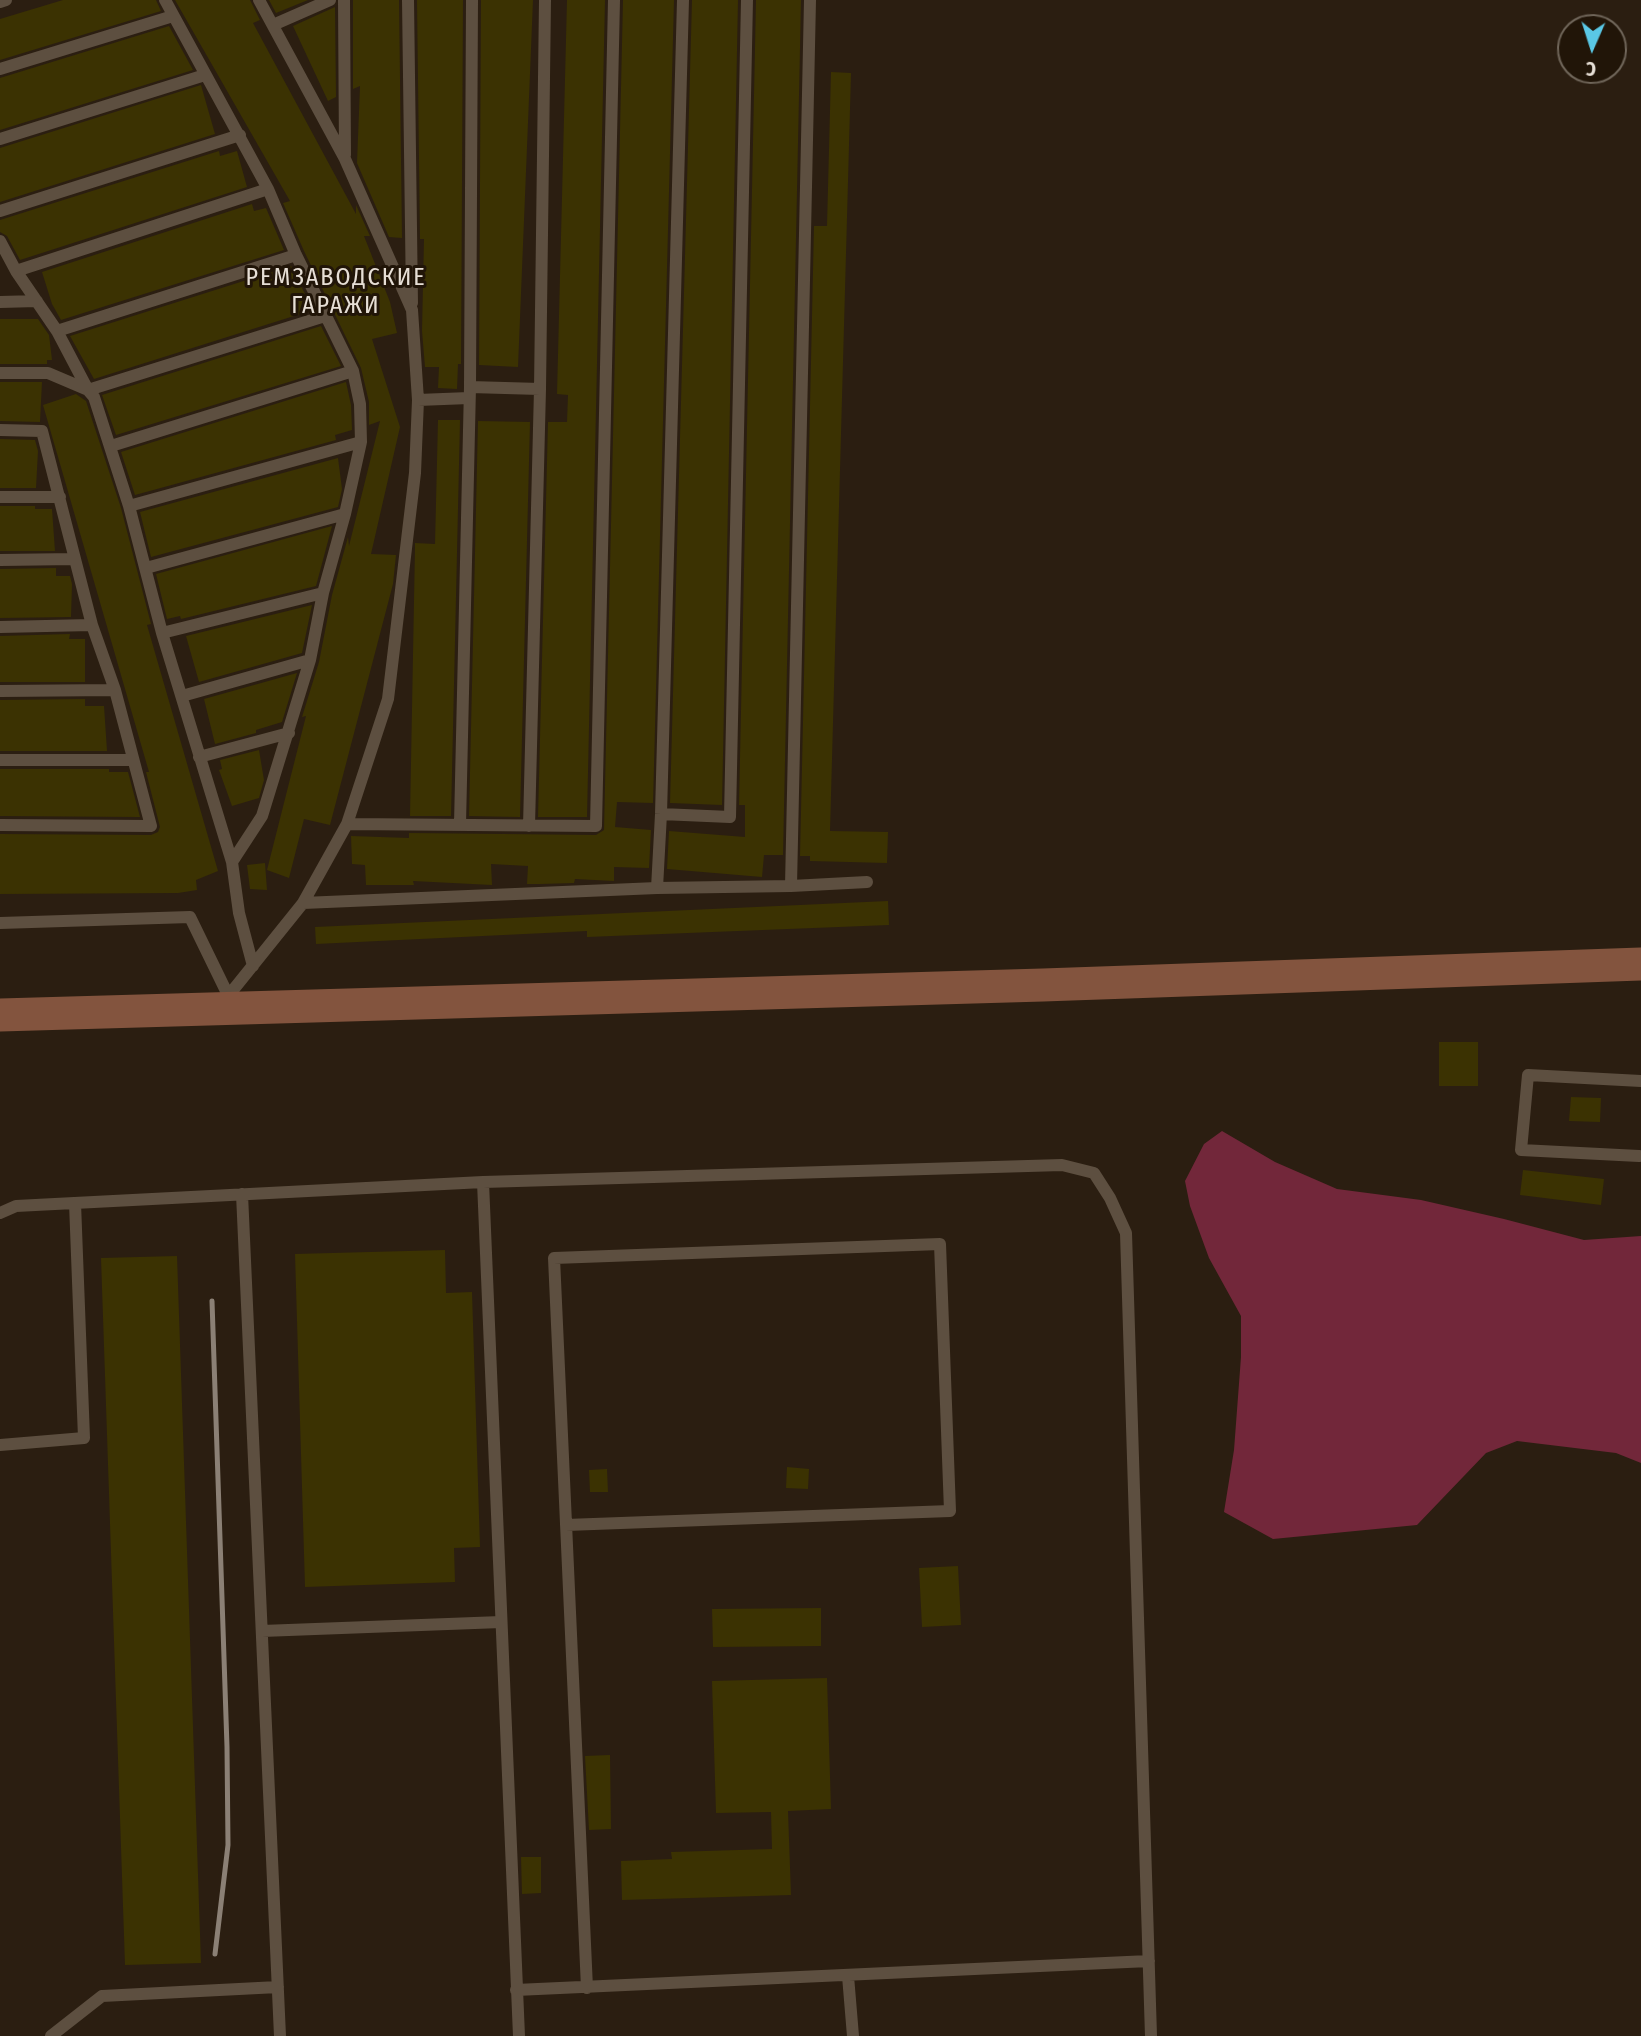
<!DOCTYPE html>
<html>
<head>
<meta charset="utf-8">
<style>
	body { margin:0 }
	#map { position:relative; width:1641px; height:2036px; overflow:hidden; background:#2b1e11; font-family:"Fira Sans Condensed",sans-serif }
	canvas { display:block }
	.north { position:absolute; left:1557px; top:14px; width:70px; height:70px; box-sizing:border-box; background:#211508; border:2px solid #70665a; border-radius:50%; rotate:183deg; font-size:19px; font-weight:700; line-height:28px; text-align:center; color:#e7dfd6 }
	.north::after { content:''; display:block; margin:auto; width:24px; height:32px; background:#5ac8e6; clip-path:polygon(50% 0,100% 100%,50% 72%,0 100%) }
</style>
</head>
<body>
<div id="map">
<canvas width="1641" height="2036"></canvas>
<div class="north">С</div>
</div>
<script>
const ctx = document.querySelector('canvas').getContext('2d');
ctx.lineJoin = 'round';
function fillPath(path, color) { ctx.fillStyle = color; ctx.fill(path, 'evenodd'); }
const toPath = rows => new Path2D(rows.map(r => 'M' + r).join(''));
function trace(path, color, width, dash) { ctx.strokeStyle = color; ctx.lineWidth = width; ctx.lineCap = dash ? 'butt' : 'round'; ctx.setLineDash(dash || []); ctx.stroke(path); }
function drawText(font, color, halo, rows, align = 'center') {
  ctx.font = font + ' "Fira Sans Condensed",sans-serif'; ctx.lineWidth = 6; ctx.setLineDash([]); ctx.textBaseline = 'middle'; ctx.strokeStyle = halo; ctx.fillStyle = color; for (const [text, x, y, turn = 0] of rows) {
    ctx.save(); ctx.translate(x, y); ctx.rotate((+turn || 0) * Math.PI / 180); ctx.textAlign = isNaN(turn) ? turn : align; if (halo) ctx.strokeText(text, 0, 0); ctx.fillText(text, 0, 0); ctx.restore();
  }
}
fillPath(toPath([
	[1222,1131,1275,1162,1337,1189,1421,1200,1504,1219,1584,1240,1641,1236,1641,1463,1616,1453,1517,1441,1486,1453,1417,1525,1273,1539,1224,1512,1234,1450,1241,1357,1241,1316,1209,1258,1190,1206,1185,1181,1204,1144]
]), '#72273a');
fillPath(toPath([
	[63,0,156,0,161,11,0,60,0,19],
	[175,0,250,0,260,20,253,23,356,214,356,205,370,236,364,236,390,302,397,333,372,339,400,427,371,554,396,555,393,584,330,825,304,819,289,878,267,870,306,716,302,717,319,662,332,595,348,537,349,546,380,421,369,425,369,402,361,368,304,251,283,203,290,201],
	[269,0,308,0,276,13],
	[353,0,399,0,402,238,389,237,357,163,360,86,353,89],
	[417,0,463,0,461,364,458,364,457,389,438,388,439,367,425,367,422,331,424,239,420,239],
	[481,0,533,0,518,367,479,365],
	[567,0,605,0,587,817,538,817,548,422,567,422,568,395,557,394],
	[623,0,674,0,653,803,617,802,615,827,651,830,649,868,614,867,614,881,575,879,574,883,540,884,527,884,528,866,491,864,492,885,413,881,414,885,366,885,365,865,352,864,351,836,409,838,409,833,596,835,604,830],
	[692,0,738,0,722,805,670,803],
	[756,0,801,0,783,855,764,855,762,877,667,869,669,831,745,837,745,805,739,805],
	[335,7,336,97,328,101,293,26],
	[169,26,193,70,0,130,0,78],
	[831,72,851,73,830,831,888,832,887,863,810,861,810,856,800,856,814,226,827,226],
	[201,85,215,134,0,202,0,148],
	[219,151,220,156,237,151,247,187,20,260,7,236,0,232,0,220],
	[252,204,254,211,266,208,284,250,61,320,52,304,42,272],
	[291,266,313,310,94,379,70,336],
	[0,319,38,319,49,335,52,360,47,360,47,364,0,364],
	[321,326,341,366,116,435,102,395],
	[0,382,42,382,40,422,0,421],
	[346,382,351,405,352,430,335,435,336,440,135,495,121,452],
	[76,394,86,401,121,508,151,624,147,625,218,871,196,880,197,890,178,893,0,894,0,834,151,835,158,832,160,827,146,772,149,772,43,405],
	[438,420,460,420,451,816,410,816,415,547,415,543,435,544],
	[478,421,530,422,520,817,469,816],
	[0,439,35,440,38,451,36,488,0,488],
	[338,458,342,489,338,507,151,557,140,512],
	[0,506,35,506,35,509,52,509,55,551,0,551],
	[332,526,316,586,181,619,180,616,167,619,156,574],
	[56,568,56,576,70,576,72,584,71,617,0,618,0,569],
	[312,605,302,653,199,682,186,636],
	[70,634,69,639,85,639,85,682,0,682,0,636],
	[297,673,282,722,256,730,256,733,215,744,204,699],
	[85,699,85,706,104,706,107,751,0,751,0,700],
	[259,750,264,780,259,798,232,806,219,770,222,769,220,760],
	[0,769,109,769,109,772,128,772,140,817,0,816],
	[265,863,267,890,250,889,247,865],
	[888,901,889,925,587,937,587,931,316,944,315,927],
	[1439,1042,1478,1042,1478,1086,1439,1086],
	[1571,1097,1601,1098,1600,1122,1569,1121],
	[1523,1170,1604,1179,1601,1205,1520,1195],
	[445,1250,446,1293,472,1292,480,1547,454,1548,455,1582,305,1587,295,1254],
	[177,1256,201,1963,125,1965,101,1258],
	[787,1467,809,1469,808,1489,786,1488],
	[607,1469,608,1492,590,1492,589,1470],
	[958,1566,961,1625,922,1627,919,1568],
	[821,1608,821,1646,713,1647,712,1609],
	[827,1678,831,1809,788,1811,791,1895,622,1900,621,1861,672,1859,671,1852,772,1849,771,1812,716,1813,712,1681],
	[610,1755,611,1829,589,1830,585,1756],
	[521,1857,541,1857,541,1893,522,1894]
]), '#3b3202');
trace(toPath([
	[165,0,268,189,296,255,353,371,360,404,361,442,345,514,323,593,310,660,262,816,232,862],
	[259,0,345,159,412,310,418,400,415,473,388,699,347,824,303,903],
	[344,0,345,155],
	[408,0,412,303],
	[0,2,6,0],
	[273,25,330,0],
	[0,69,173,16],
	[0,139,205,75],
	[0,211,240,135],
	[0,241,16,271,57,331,88,390,94,397,129,506,162,633,232,862,239,913,253,966],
	[16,271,268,189],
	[0,302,37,301],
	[57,331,296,255],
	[0,373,48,373,88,390,325,316],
	[470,387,540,389],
	[418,400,469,398],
	[0,430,42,431,92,625,115,690,151,826,0,825],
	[111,446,353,371],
	[0,497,60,497],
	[129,506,361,442],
	[0,560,75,559],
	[146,568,345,514],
	[0,627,92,625],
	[162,633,323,593],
	[0,691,115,690],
	[182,696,310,660],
	[199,757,289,733],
	[0,760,133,760],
	[661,814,730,817,747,0],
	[347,824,596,826,614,0],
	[460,824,470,387,472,0],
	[529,826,540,389,545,0],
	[791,886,867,882],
	[657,888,661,814,683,0],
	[0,923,190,917,228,995],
	[221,1005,303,903,657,888,791,886,810,0],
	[1639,1156,1521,1150,1528,1075,1641,1081],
	[483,1182,519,2036],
	[242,1194,280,2036],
	[0,1213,16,1206,483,1182,1062,1165,1094,1173,1110,1198,1126,1233,1151,2036],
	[0,1445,84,1438,75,1203],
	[566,1525,950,1511,940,1244,554,1258,587,1988],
	[262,1631,501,1622],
	[848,1976,853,2036],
	[516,1990,1149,1961],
	[51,2036,102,1996,278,1987]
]), '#5d4f40', 12);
trace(toPath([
	[0,1015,1043,985,1641,964]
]), '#83543e', 33);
trace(toPath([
	[212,1301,227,1747,228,1845,215,1954]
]), '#8b8075', 5);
ctx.letterSpacing = '2px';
drawText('24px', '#e7dfd6', '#211508', [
	["РЕМЗАВОДСКИЕ",336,278],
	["ГАРАЖИ",336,306]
]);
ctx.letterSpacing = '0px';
</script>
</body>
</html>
